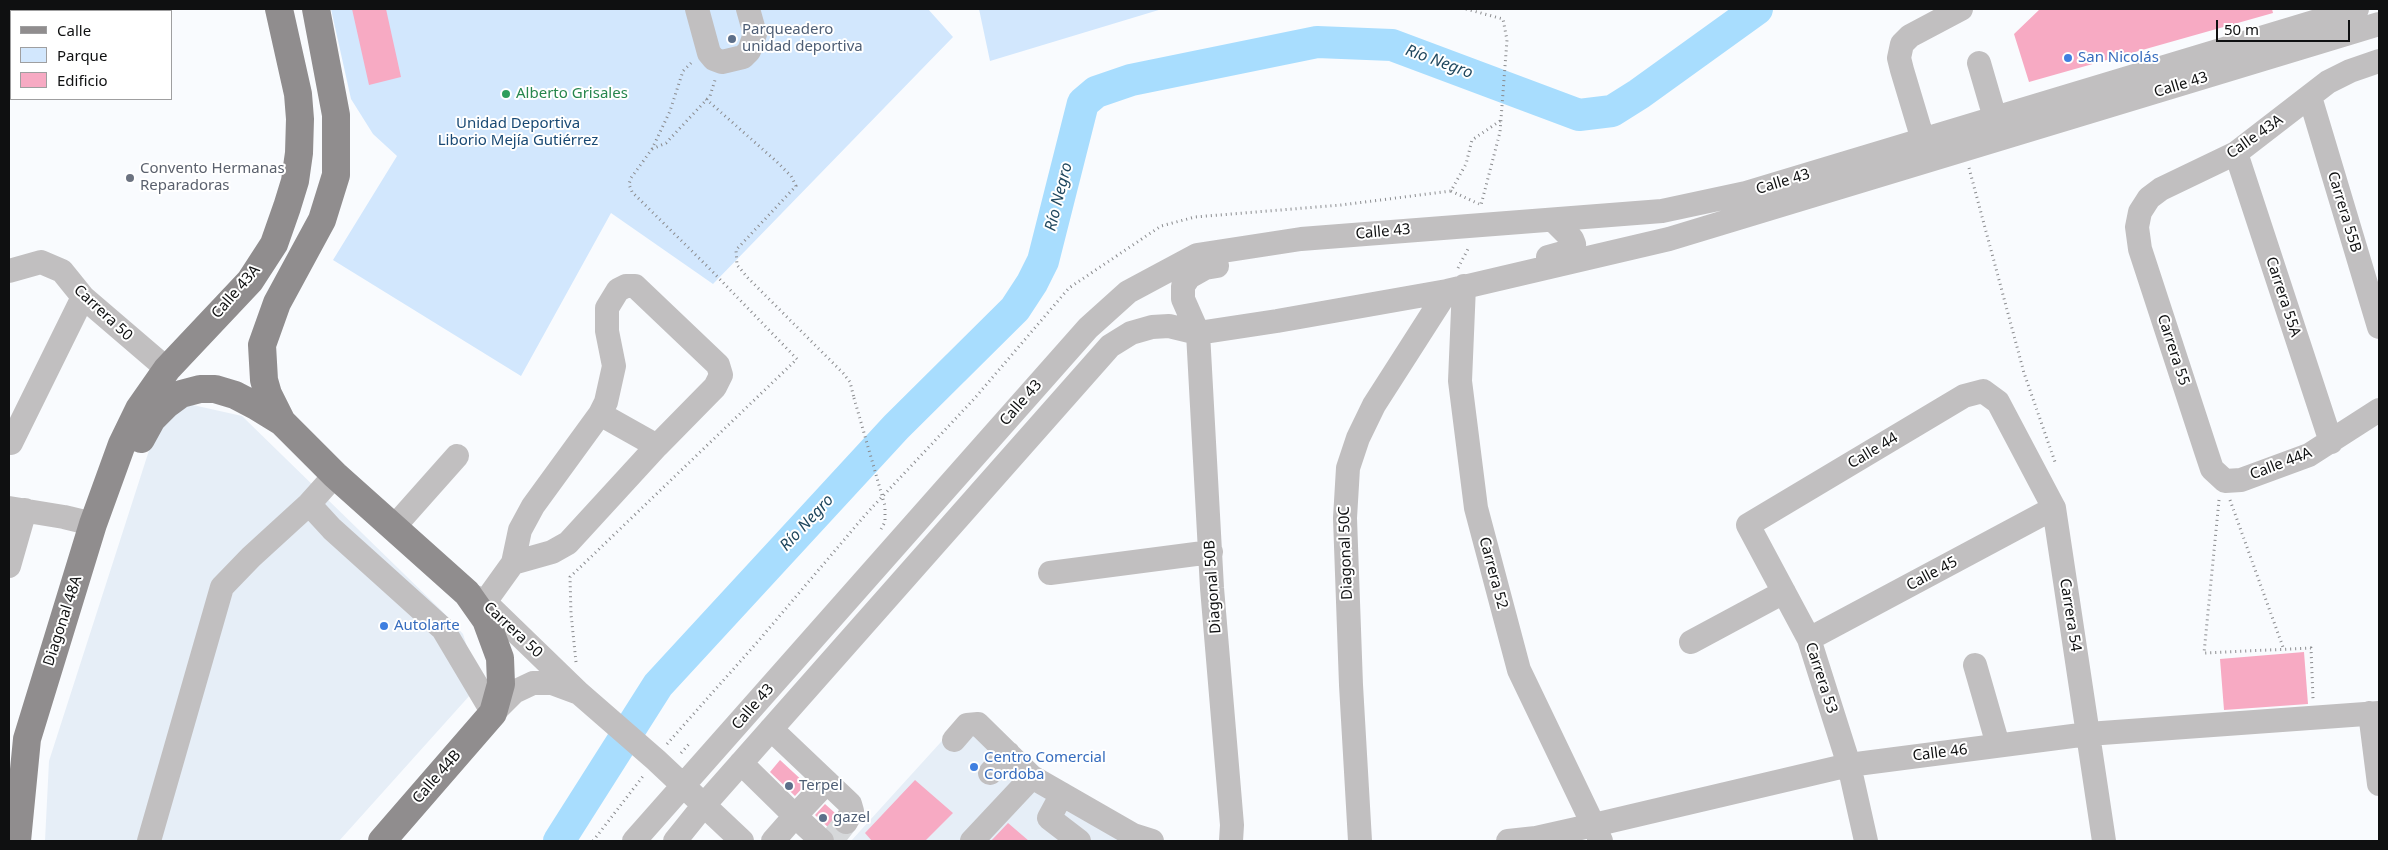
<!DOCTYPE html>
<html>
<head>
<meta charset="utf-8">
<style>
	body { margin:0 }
	#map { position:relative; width:2388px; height:850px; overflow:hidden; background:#f9fbfe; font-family:"Noto Sans",sans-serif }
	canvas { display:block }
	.frame { position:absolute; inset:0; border:10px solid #0f1011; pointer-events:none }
	.legend { position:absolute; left:10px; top:10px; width:162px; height:90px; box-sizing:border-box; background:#fff; border:1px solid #9f9fa0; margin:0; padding:6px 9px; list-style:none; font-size:15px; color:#0f1011 }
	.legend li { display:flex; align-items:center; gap:10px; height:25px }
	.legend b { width:25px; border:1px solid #9f9fa0 }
	.scale { position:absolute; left:2216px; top:20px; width:134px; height:22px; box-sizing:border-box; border:2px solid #0f1011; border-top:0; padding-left:6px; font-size:15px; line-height:18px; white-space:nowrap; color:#0f1011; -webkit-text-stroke:4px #fff; paint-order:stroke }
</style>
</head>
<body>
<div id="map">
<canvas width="2388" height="850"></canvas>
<div class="frame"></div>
<ul class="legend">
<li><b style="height:6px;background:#908d8e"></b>Calle</li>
<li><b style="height:14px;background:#d2e7fd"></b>Parque</li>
<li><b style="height:14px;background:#f7aac3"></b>Edificio</li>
</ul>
<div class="scale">50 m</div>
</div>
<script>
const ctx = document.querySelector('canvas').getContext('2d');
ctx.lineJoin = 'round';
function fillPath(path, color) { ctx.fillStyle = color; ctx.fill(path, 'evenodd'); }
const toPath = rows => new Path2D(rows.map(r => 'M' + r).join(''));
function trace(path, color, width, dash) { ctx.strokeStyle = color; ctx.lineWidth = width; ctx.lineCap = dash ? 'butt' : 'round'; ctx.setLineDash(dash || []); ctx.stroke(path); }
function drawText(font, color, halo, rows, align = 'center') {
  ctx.font = font + ' "Noto Sans",sans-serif'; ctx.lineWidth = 4; ctx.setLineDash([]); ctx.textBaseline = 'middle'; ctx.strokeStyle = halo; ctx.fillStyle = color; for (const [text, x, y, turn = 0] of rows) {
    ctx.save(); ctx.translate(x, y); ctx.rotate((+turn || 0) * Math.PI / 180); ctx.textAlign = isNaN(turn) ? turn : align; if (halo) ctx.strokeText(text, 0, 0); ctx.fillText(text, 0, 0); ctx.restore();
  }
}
fillPath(toPath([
	[184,403,242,416,442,611,463,634,474,669,471,694,339,841,45,841,49,761,153,438],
	[960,721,1141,841,851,841]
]), '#e6eef7');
fillPath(toPath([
	[331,9,928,9,953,37,713,284,611,213,521,376,333,260,397,156,373,134,351,99],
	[979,9,1162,9,990,61]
]), '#d2e7fd');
trace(toPath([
	[559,841,658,685,896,427,1015,309,1032,283,1043,261,1083,103,1096,92,1131,80,1317,42,1392,45,1579,115,1612,111,1639,94,1757,9]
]), '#a8ddfe', 32);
fillPath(toPath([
	[352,9,386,9,401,77,369,85],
	[2040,9,2272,9,2273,13,2029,82,2014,34],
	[2304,652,2308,704,2224,710,2220,659],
	[780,760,806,784,795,796,770,772],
	[915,780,953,813,925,841,872,841,865,833],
	[825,804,835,813,832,822,835,830,840,834,847,836,841,841,835,841,832,831,815,815],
	[1008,823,1029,841,991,841]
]), '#f7aac3');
trace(toPath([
	[831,841,846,822]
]), '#d6d8da', 24, [24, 12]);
trace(toPath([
	[1466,9,1503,19,1507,40,1500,132,1481,205],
	[706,99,777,162,791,176,796,186,736,250,737,265,748,278,843,373,850,382,854,398],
	[652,149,666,143,710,96,715,80],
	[1969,168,2024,373,2055,462],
	[1451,191,1479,204],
	[1458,268,1469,247],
	[2219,500,2204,653,2311,648,2313,699],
	[2230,500,2284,650],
	[881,529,885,522,885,506],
	[576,662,571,614,570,577,797,359,708,267,632,192,629,184,631,178,652,149,670,111,683,71,691,63],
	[667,744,760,639,866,514,974,399,1069,288,1161,226,1195,217,1341,205,1451,191,1466,164,1472,140,1500,121],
	[681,753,691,742],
	[593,841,644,775]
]), '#8a8b8e', 3, [1, 4]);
trace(toPath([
	[697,9,709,53,714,59,722,62,743,57,749,51,755,34,748,9],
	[2379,61,2350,71,2328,82,2236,153,2161,189,2149,198,2140,212,2137,227,2140,249,2206,451,2212,469,2225,481,2241,480,2309,455,2379,410],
	[1979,63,1995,118],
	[2310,97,2379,327],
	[1923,140,1902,70,1899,58,1902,44,1910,36,1961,9],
	[2236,153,2331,442],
	[1548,257,1566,252,1574,244,1572,239,1553,220],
	[1217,266,1205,268,1189,277,1183,286,1183,299,1198,333,1212,588,1232,825,1231,841],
	[9,271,41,262,62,271,83,297,167,369],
	[1464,286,1460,381,1476,508,1519,670,1601,841],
	[600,414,657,446],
	[11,443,83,297],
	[309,504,332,529,443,629,493,713,514,692,533,683,552,683,579,693],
	[9,508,64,517,93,524],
	[393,528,457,456],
	[9,566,25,510],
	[1050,573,1211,552],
	[473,596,485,602,579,693,656,760,742,841],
	[485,602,513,563,520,530,533,506,600,414,606,402,614,366,607,331,607,308,618,290,626,286,635,286,718,365,721,375,715,387,657,446,568,543,552,552,513,563],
	[1809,639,2054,508],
	[1691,642,1784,592],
	[1975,665,1998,745],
	[2370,713,2379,784],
	[771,729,850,804,852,811,846,822],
	[954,740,967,725,978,724,1032,777,1133,835,1152,841],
	[741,763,795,816,773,841],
	[990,773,1008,753],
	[1062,794,1049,818,1079,841],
	[149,841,222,587,251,557,309,504,335,475],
	[634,841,1088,328,1128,292,1197,255,1301,239,1662,211,1746,193,2357,9],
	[675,841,704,805,1110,346,1131,333,1152,327,1169,326,1198,333,1277,321,1447,291,1669,239,2379,24],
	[822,841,795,816,827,782],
	[972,841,1032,777],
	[1360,841,1351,685,1345,518,1348,468,1358,438,1374,405,1447,291],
	[1508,841,1536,838,1594,825,1849,765,2088,734,2379,713],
	[1866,841,1849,765,1809,639,1748,525,1964,396,1983,391,1998,402,2054,508,2104,841]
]), '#c1bfc0', 24);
trace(toPath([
	[282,422,268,394,264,380,262,345,277,303,322,220,336,175,336,115,316,9],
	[141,439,152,419,166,405,181,394,200,389,215,389,235,395,256,406,282,422,335,475,467,593,486,620,500,658,501,684,493,713,382,841],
	[17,841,27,739,93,524,122,444,139,409,167,369,250,281,274,244,287,207,295,181,299,153,300,119,298,94,279,9]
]), '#908d8e', 28);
trace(toPath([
	[854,398,885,506]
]), '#8a8b8e', 3, [1, 4]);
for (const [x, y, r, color] of [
	[732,39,5,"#5c6f8a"],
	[2068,58,5,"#3f7fe0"],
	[506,94,5,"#2e9e5b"],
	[130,178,5,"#6b7280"],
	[384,626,5,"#3f7fe0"],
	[974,767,5,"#3f7fe0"],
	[789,786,5,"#5c6f8a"],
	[823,818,5,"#5c6f8a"]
]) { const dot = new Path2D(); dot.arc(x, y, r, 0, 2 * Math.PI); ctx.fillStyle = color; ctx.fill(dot); trace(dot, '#fff', 2); }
drawText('15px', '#4e5e75', '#fff', [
	["Parqueadero",742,30],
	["unidad deportiva",742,47],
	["Terpel",799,786],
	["gazel",833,818]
], 'left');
drawText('15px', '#366cbe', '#fff', [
	["San Nicolás",2078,58],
	["Autolarte",394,626],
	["Centro Comercial",984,758],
	["Cordoba",984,775]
], 'left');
drawText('15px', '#0f1011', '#fff', [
	["Calle 43",2181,85,-17],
	["Calle 43A",2255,137,-35],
	["Calle 43",1783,182,-17],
	["Carrera 55B",2344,212,73],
	["Calle 43",1383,232,-5],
	["Calle 43A",236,292,-49],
	["Carrera 55A",2283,297,72],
	["Carrera 50",103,313,43],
	["Carrera 55",2173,350,72],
	["Calle 43",1021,403,-49],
	["Calle 44",1873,451,-31],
	["Calle 44A",2281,464,-21],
	["Diagonal 50C",1346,553,-92],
	["Carrera 52",1493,573,75],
	["Calle 45",1932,574,-28],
	["Diagonal 50B",1213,587,-94],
	["Carrera 54",2070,615,81],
	["Diagonal 48A",63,621,-72],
	["Carrera 50",513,630,43],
	["Carrera 53",1821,678,72],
	["Calle 43",753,707,-49],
	["Calle 46",1940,753,-7],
	["Calle 44B",437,777,-49]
]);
drawText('15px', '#27864d', '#fff', [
	["Alberto Grisales",516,94]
], 'left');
drawText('15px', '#184974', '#fff', [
	["Unidad Deportiva",518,124],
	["Liborio Mejía Gutiérrez",518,141]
]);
drawText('15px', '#5b616d', '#fff', [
	["Convento Hermanas",140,169],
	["Reparadoras",140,186]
], 'left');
drawText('italic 16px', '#20485f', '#fff', [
	["Río Negro",1439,62,20],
	["Río Negro",1059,197,-76],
	["Río Negro",807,523,-47]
]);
</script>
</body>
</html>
